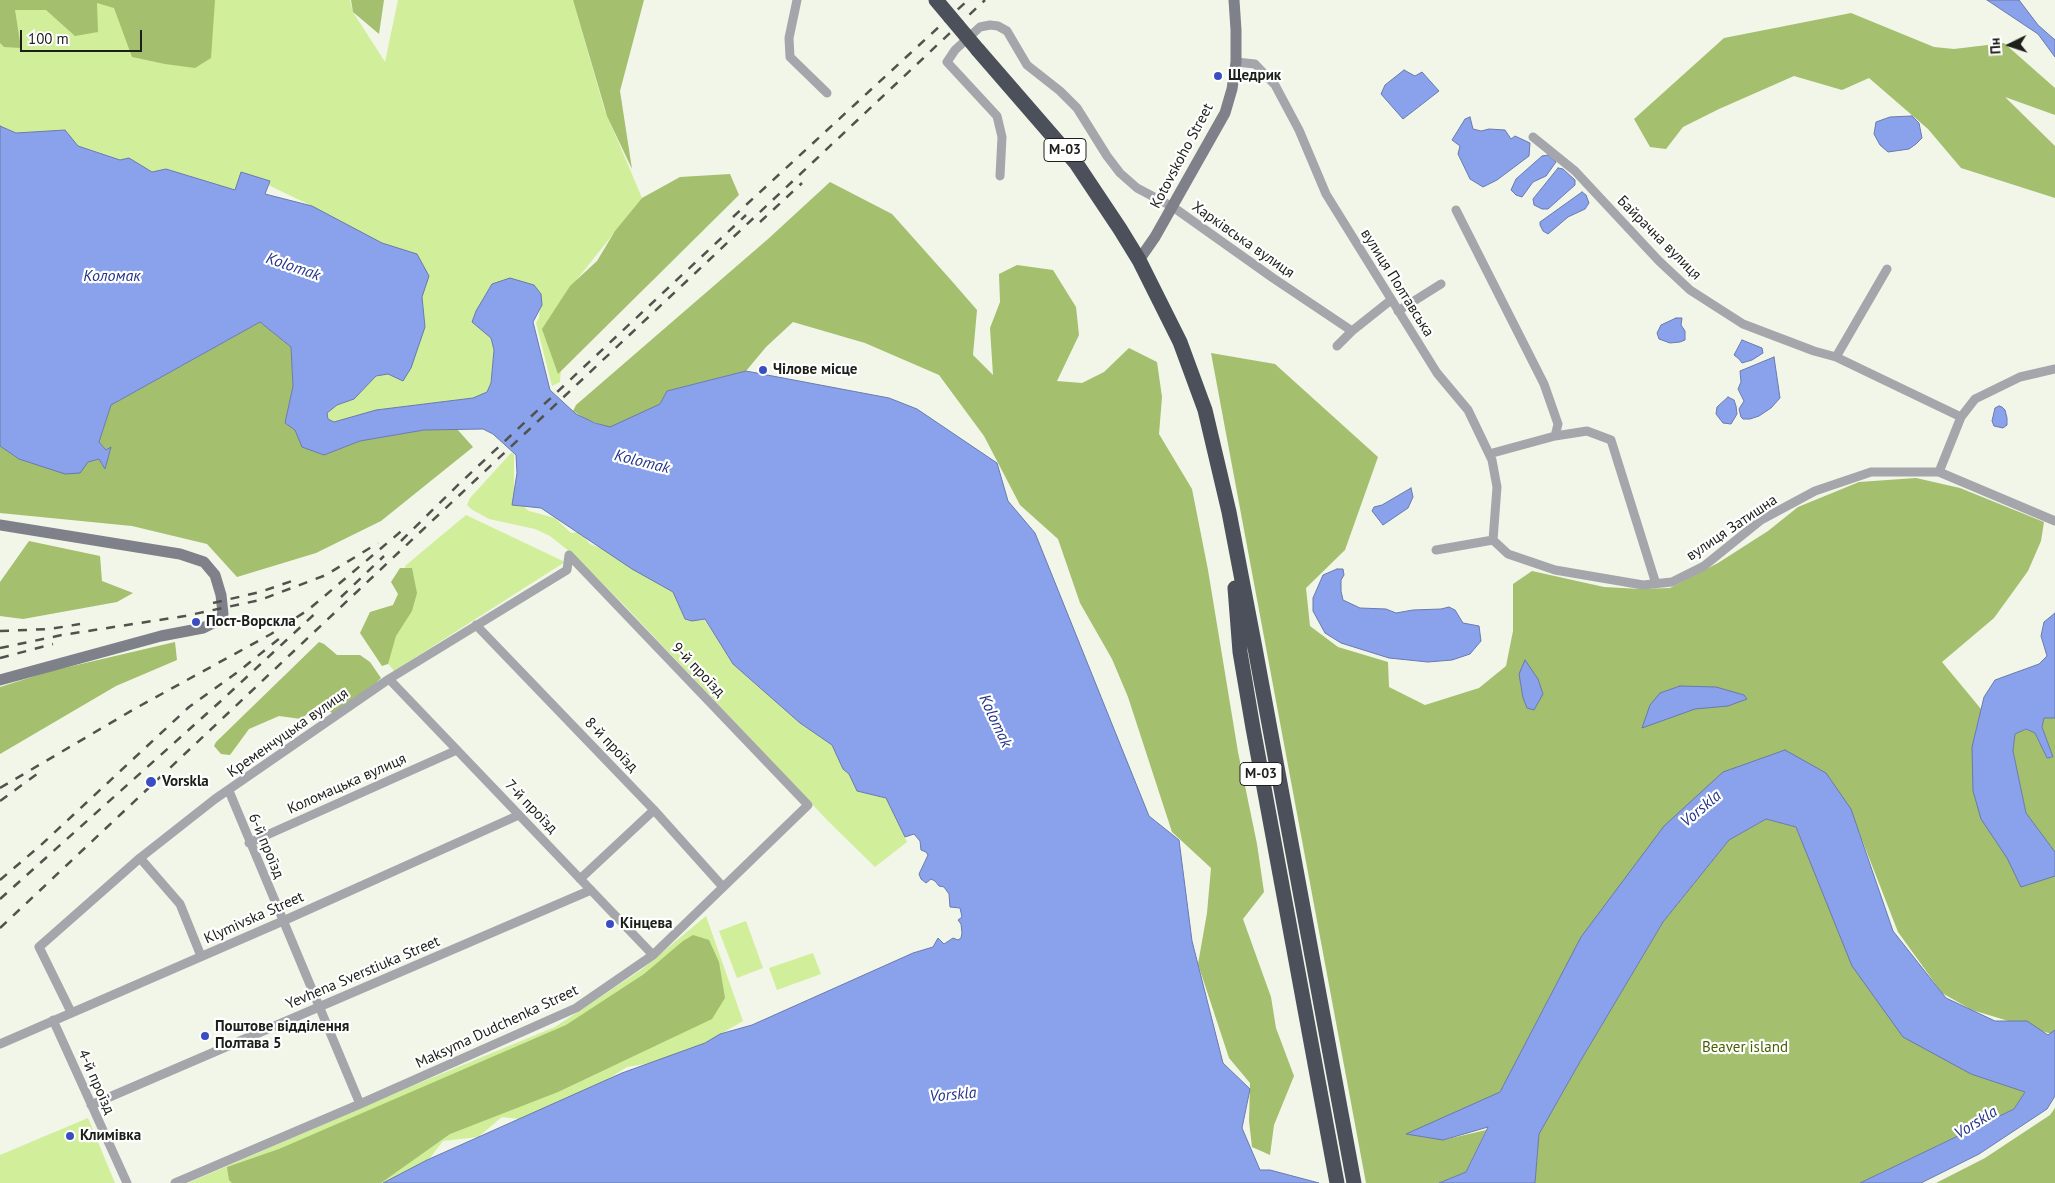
<!DOCTYPE html>
<html>
<head>
<meta charset="utf-8">
<style>
	body { margin:0 }
	#map { position:relative; width:2055px; height:1183px; overflow:hidden; background:#f1f6e9; font-family:"PT Sans",sans-serif }
	canvas { display:block }
	.north { position:absolute; left:1985px; top:20px; width:50px; height:50px; -webkit-text-stroke:4px #fff; paint-order:stroke; rotate:266deg; font-size:14px; font-weight:700; line-height:20px; text-align:center; color:#1d1f1a }
	.north::after { content:''; display:block; margin:auto; width:18px; height:22px; background:#1d1f1a; clip-path:polygon(50% 0,100% 100%,50% 72%,0 100%) }
	.scale { position:absolute; left:20px; top:30px; width:122px; height:22px; box-sizing:border-box; border:2px solid #1d1f1a; border-top:0; padding-left:6px; font-size:15px; line-height:18px; white-space:nowrap; color:#1d1f1a; -webkit-text-stroke:4px #fff; paint-order:stroke }
</style>
</head>
<body>
<div id="map">
<canvas width="2055" height="1183"></canvas>
<div class="north">Пн</div>
<div class="scale">100 m</div>
</div>
<script>
const ctx = document.querySelector('canvas').getContext('2d');
ctx.lineJoin = 'round';
function fillPath(path, color) { ctx.fillStyle = color; ctx.fill(path, 'evenodd'); }
const toPath = rows => new Path2D(rows.map(r => 'M' + r).join(''));
function trace(path, color, width, dash) { ctx.strokeStyle = color; ctx.lineWidth = width; ctx.lineCap = dash ? 'butt' : 'round'; ctx.setLineDash(dash || []); ctx.stroke(path); }
function drawText(font, color, halo, rows, align = 'center') {
  ctx.font = font + ' "PT Sans",sans-serif'; ctx.lineWidth = 4.5; ctx.setLineDash([]); ctx.textBaseline = 'middle'; ctx.strokeStyle = halo; ctx.fillStyle = color; for (const [text, x, y, turn = 0] of rows) {
    ctx.save(); ctx.translate(x, y); ctx.rotate((+turn || 0) * Math.PI / 180); ctx.textAlign = isNaN(turn) ? turn : align; if (halo) ctx.strokeText(text, 0, 0); ctx.fillText(text, 0, 0); ctx.restore();
  }
}
fillPath(toPath([
	[0,0,350,0,353,12,385,62,398,0,573,0,604,108,642,198,566,293,560,382,552,386,536,323,539,318,541,297,491,338,494,350,491,383,487,392,473,398,378,410,334,422,328,419,327,413,337,405,354,399,376,376,388,374,403,381,425,327,422,297,312,206,241,172,235,190,166,169,152,172,129,158,121,160,78,146,65,130,16,133,0,126],
	[511,453,514,454,514,495,520,504,529,511,555,518,571,533,580,532,590,544,615,554,647,577,673,592,685,619,692,621,704,619,733,664,800,723,832,745,843,769,849,774,857,790,886,798,907,842,875,867,829,822,624,605,574,555,550,536,535,529,489,519,471,509,467,505,470,498],
	[466,515,565,562,394,671,374,646,409,596,405,566],
	[706,916,743,1021,705,1043,669,1060,627,1067,584,1094,525,1120,502,1117,478,1137,443,1141,430,1158,413,1169,383,1183,188,1183,424,1081,555,1027,641,970],
	[746,921,763,968,737,978,719,931],
	[813,953,821,974,777,990,769,968],
	[88,1118,115,1183,0,1183,0,1155]
]), '#d1ee9b');
fillPath(toPath([
	[0,0,215,0,211,58,195,68,165,64,132,57,114,8,97,3,98,32,75,36,46,10,15,10,21,48,4,47,0,43],
	[351,0,384,0,379,34,353,12],
	[573,0,644,0,620,91,632,169,607,116],
	[1851,13,1934,47,1954,49,2004,43,2055,88,2055,115,2005,97,2055,146,2055,198,1961,168,1928,129,1869,78,1842,90,1794,76,1719,109,1683,127,1666,149,1650,147,1634,119,1724,38],
	[730,174,739,195,558,374,542,329,570,286,597,261,615,231,642,198,680,177],
	[830,182,892,214,950,279,977,310,973,355,993,375,990,328,1000,302,999,274,1017,265,1053,270,1076,307,1079,335,1057,381,1082,383,1104,372,1129,348,1157,362,1162,397,1159,434,1192,489,1208,570,1238,752,1257,844,1264,892,1243,919,1271,997,1276,1028,1294,1076,1274,1125,1270,1155,1252,1147,1249,1121,1250,1083,1229,1058,1198,964,1207,913,1211,868,1172,832,1128,697,1112,659,1080,603,1058,539,1020,505,984,436,939,375,865,343,793,322,766,347,746,371,667,391,660,404,610,428,586,419,573,411,576,405,768,239],
	[260,322,291,347,293,386,285,423,295,430,303,447,324,455,360,441,424,430,457,429,473,447,381,521,316,553,237,577,207,544,132,526,0,513,0,446,19,459,79,473,88,462,99,459,105,469,110,448,106,450,99,442,111,405],
	[1211,353,1275,364,1378,457,1345,550,1306,588,1310,626,1338,647,1388,662,1389,687,1425,705,1479,688,1506,666,1513,631,1513,584,1532,571,1604,587,1641,589,1670,588,1718,563,1768,531,1798,507,1859,482,1916,478,1960,488,2044,522,2041,541,2028,571,1994,618,1942,662,1981,709,1977,779,2055,875,2055,1035,1972,1010,1942,993,1898,932,1859,832,1842,796,1808,763,1559,979,1502,1089,1489,1103,1443,1140,1486,1130,1466,1172,1439,1183,1366,1183],
	[29,541,100,556,102,581,133,593,117,602,23,619,0,616,0,582],
	[400,568,412,568,417,593,412,611,396,636,388,664,382,666,360,633,370,612,393,605,398,594,391,582],
	[175,642,177,660,116,686,0,754,0,687,51,671],
	[319,642,324,644,337,655,360,655,370,662,381,678,367,691,334,714,318,705,301,719,279,716,249,729,230,755,221,754,214,746,216,742],
	[2044,718,2055,718,2055,852,2026,813,2013,751,2015,734,2026,729,2035,733,2047,758,2053,758,2042,727],
	[1766,819,1796,827,1813,867,1971,1074,2025,1092,2014,1109,1860,1183,1535,1183,1539,1134,1581,1060,1663,922,1729,840],
	[693,935,709,940,719,962,725,998,712,1019,558,1092,450,1134,381,1183,232,1183,229,1180,227,1167,279,1149,566,1025,644,974,683,941],
	[2055,1108,2055,1183,1936,1183,1985,1158,2050,1115]
]), '#a4bf6d');
const water = toPath([
	[1987,0,2019,0,2038,25,2055,40,2055,57,2038,34,1987,0],
	[1404,70,1415,76,1422,72,1439,91,1403,119,1381,94,1385,85,1404,70],
	[1912,116,1919,123,1922,138,1916,144,1909,149,1888,152,1880,145,1874,134,1876,122,1890,117,1912,116],
	[1470,117,1473,129,1481,131,1489,129,1505,130,1511,139,1515,136,1530,143,1529,156,1497,180,1483,187,1470,179,1458,154,1460,146,1452,140,1465,119,1470,117],
	[0,126,16,133,65,130,78,146,120,160,129,158,152,172,166,169,235,190,241,172,270,181,265,194,312,206,382,243,417,254,429,276,422,297,425,327,411,368,403,381,388,374,376,376,354,399,337,405,327,413,328,419,334,422,376,410,473,398,487,392,491,383,494,350,491,338,472,322,476,311,492,284,510,278,534,285,541,294,542,305,533,322,550,390,576,414,595,423,610,427,660,404,667,391,746,371,889,398,917,409,997,463,1008,501,1035,533,1149,816,1179,840,1192,941,1223,1063,1250,1089,1242,1128,1260,1170,1270,1170,1319,1183,383,1183,427,1160,622,1073,705,1043,720,1034,752,1025,913,953,933,947,938,938,944,944,953,938,958,940,961,938,962,933,961,924,958,920,962,917,960,908,950,907,949,894,944,887,939,886,935,881,931,879,926,883,921,879,919,874,928,855,926,852,921,850,920,841,914,834,905,837,886,798,857,791,849,774,843,769,832,745,800,723,733,664,705,619,692,621,685,619,673,592,632,569,541,508,512,505,517,473,516,455,493,434,483,429,424,430,360,441,324,455,302,447,295,430,285,423,293,386,291,347,260,322,111,405,99,442,106,450,111,447,105,469,99,459,88,462,80,473,65,474,19,459,0,446,0,126],
	[1548,155,1556,162,1546,176,1533,182,1522,197,1516,195,1511,190,1516,179,1542,156,1548,155],
	[1558,168,1563,169,1575,180,1575,185,1548,209,1542,209,1534,205,1533,199,1558,168],
	[1582,192,1586,195,1589,203,1585,209,1568,217,1548,234,1543,231,1540,225,1540,222,1582,192],
	[1676,318,1682,318,1681,325,1685,331,1685,340,1680,342,1670,343,1659,339,1657,333,1661,325,1676,318],
	[1742,340,1762,348,1763,353,1752,360,1742,363,1739,359,1734,355,1742,340],
	[1774,357,1780,398,1771,408,1759,416,1750,419,1743,419,1741,417,1739,409,1744,401,1738,389,1741,382,1740,371,1774,357],
	[1728,397,1734,400,1736,406,1737,414,1731,424,1723,423,1716,414,1717,407,1728,397],
	[1999,406,2002,407,2005,410,2007,418,2007,425,2003,428,1994,426,1992,421,1995,408,1999,406],
	[1411,488,1413,497,1408,508,1383,525,1372,511,1374,507,1382,505,1411,488],
	[1337,569,1343,569,1344,575,1341,580,1341,591,1343,600,1360,608,1386,609,1396,613,1413,610,1441,609,1449,607,1455,610,1463,623,1479,626,1481,641,1470,654,1452,660,1428,662,1389,658,1341,643,1325,633,1313,611,1313,598,1323,575,1337,569],
	[2055,613,2055,718,2044,718,2042,727,2053,757,2047,758,2035,733,2026,729,2015,734,2013,751,2026,813,2055,852,2055,876,2021,887,2007,858,1981,819,1973,791,1972,747,1984,697,1995,680,2039,664,2047,656,2041,636,2044,622,2055,613],
	[1525,660,1538,679,1543,694,1534,710,1527,708,1523,698,1519,674,1525,660],
	[1680,686,1716,687,1744,695,1747,699,1728,706,1695,709,1642,728,1650,705,1660,693,1680,686],
	[1785,750,1826,773,1851,809,1893,931,1946,998,1995,1021,2027,1021,2048,1035,2055,1030,2055,1096,2047,1109,1979,1154,1921,1183,1860,1183,2014,1109,2025,1092,1971,1074,1903,1037,1852,966,1796,827,1766,819,1729,840,1663,922,1581,1060,1539,1134,1535,1183,1439,1183,1466,1172,1488,1127,1443,1140,1406,1134,1500,1092,1581,937,1664,826,1723,772,1785,750]
]);
fillPath(water, '#8aa1eb');
trace(water, '#697aac', 1);
trace(toPath([
	[797,0,789,38,790,57,827,93],
	[1236,62,1255,64,1275,85,1299,130,1326,194,1437,373,1468,410,1492,460,1497,487,1493,540],
	[1533,137,1575,171,1659,261,1690,290,1743,324,1814,351,1836,357],
	[1000,176,1002,137,997,116,947,62,955,50,980,27,990,25,998,26,1007,31,1027,65,1060,91,1077,108,1107,156,1120,173,1137,188,1173,207,1273,278,1352,331,1391,300],
	[1456,210,1544,384,1558,424,1555,436],
	[1887,269,1836,357,1961,417],
	[1398,311,1441,284],
	[1337,346,1352,331],
	[1489,454,1555,436,1587,431,1611,440,1656,584],
	[1939,472,1961,417,1975,399,2020,377,2055,369],
	[1493,540,1508,554,1555,570,1643,585,1672,582,1704,566,1761,520,1815,491,1871,472,1939,472,2055,521],
	[1436,550,1493,540],
	[476,625,654,810,723,887],
	[389,679,653,955],
	[229,791,360,1104],
	[249,843,457,750],
	[140,858,180,904,201,956],
	[580,879,654,810],
	[71,1012,39,947,140,858,215,799,389,679,567,570,569,555],
	[53,1020,127,1183],
	[0,1044,283,921,519,815],
	[91,1105,591,890],
	[175,1183,360,1104,576,1008,653,955,808,805,569,555]
]), '#a4a6ab', 9);
trace(toPath([
	[1139,260,1155,237,1225,113,1232,89,1236,62,1236,30,1234,0],
	[0,525,180,554,204,562,215,575,221,595,223,614,219,620,203,628,161,636,0,680]
]), '#7e8189', 11);
trace(toPath([
	[978,50,1076,163,1120,229,1139,260,1180,342,1205,410,1229,512,1255,648,1354,1183],
	[1235,588,1240,652,1253,728,1337,1183]
]), '#4c505b', 15);
trace(toPath([
	[733,217,968,0],
	[760,222,802,183],
	[401,541,459,484,746,215],
	[341,597,384,556],
	[213,603,260,592,295,580],
	[0,631,50,629,80,624],
	[0,648,62,635,185,616,260,600,326,575,378,543],
	[0,658,53,644],
	[0,788,136,708,271,634,308,610,405,528],
	[0,801,37,774],
	[0,880,41,845,189,707,239,671,285,634],
	[0,899,222,700,320,609],
	[0,928,985,0]
]), '#50534c', 2.5, [9, 9]);
trace(toPath([
	[936,0,978,50]
]), '#4c505b', 15);
for (const [x, y, r, color] of [
	[1218,76,5,"#3a4ec1"],
	[763,370,5,"#3a4ec1"],
	[196,622,5,"#3a4ec1"],
	[151,782,6,"#3a4ec1"],
	[610,924,5,"#3a4ec1"],
	[205,1036,5,"#3a4ec1"],
	[70,1136,5,"#3a4ec1"]
]) { const dot = new Path2D(); dot.arc(x, y, r, 0, 2 * Math.PI); ctx.fillStyle = color; ctx.fill(dot); trace(dot, '#fff', 2); }
for (const [x, y, w] of [
	[1065,150,42],
	[1261,774,42]
]) { const box = new Path2D(); box.roundRect(x - w / 2, y - 11.5, w, 23, 4); ctx.fillStyle = '#fff'; ctx.fill(box); trace(box, '#1d1f1a', 1); }
drawText('bold 14px', '#1d1f1a', null, [
	["М-03",1065,150],
	["М-03",1261,774]
]);
drawText('bold 15px', '#1d1f1a', '#fff', [
	["Щедрик",1228,76],
	["Чілове місце",773,370],
	["Пост-Ворскла",206,622],
	["Vorskla",162,782],
	["Кінцева",620,924],
	["Поштове відділення",215,1027],
	["Полтава 5",215,1044],
	["Климівка",80,1136]
], 'left');
drawText('15px', '#1d1f1a', '#fff', [
	["Kotovskoho Street",1182,156,-62],
	["Байрачна вулиця",1659,238,45],
	["Харківська вулиця",1243,240,35],
	["вулиця Полтавська",1397,283,58],
	["вулиця Затишна",1732,528,-34],
	["9-й проїзд",698,670,46],
	["Кременчуцька вулиця",288,733,-35],
	["8-й проїзд",611,745,46],
	["Коломацька вулиця",347,784,-24],
	["7-й проїзд",531,807,46],
	["6-й проїзд",266,846,67],
	["Klymivska Street",254,918,-24],
	["Yevhena Sverstiuka Street",363,973,-23],
	["Maksyma Dudchenka Street",497,1027,-25],
	["4-й проїзд",96,1082,66]
]);
drawText('15px', '#4a6000', '#fff', [
	["Beaver island",1745,1048]
]);
drawText('italic 16px', '#26358a', '#fff', [
	["Kolomak",293,267,19],
	["Коломак",112,276],
	["Kolomak",642,462,14],
	["Kolomak",995,721,65],
	["Vorskla",1701,809,-40],
	["Vorskla",953,1095,-5],
	["Vorskla",1976,1123,-32]
]);
</script>
</body>
</html>
